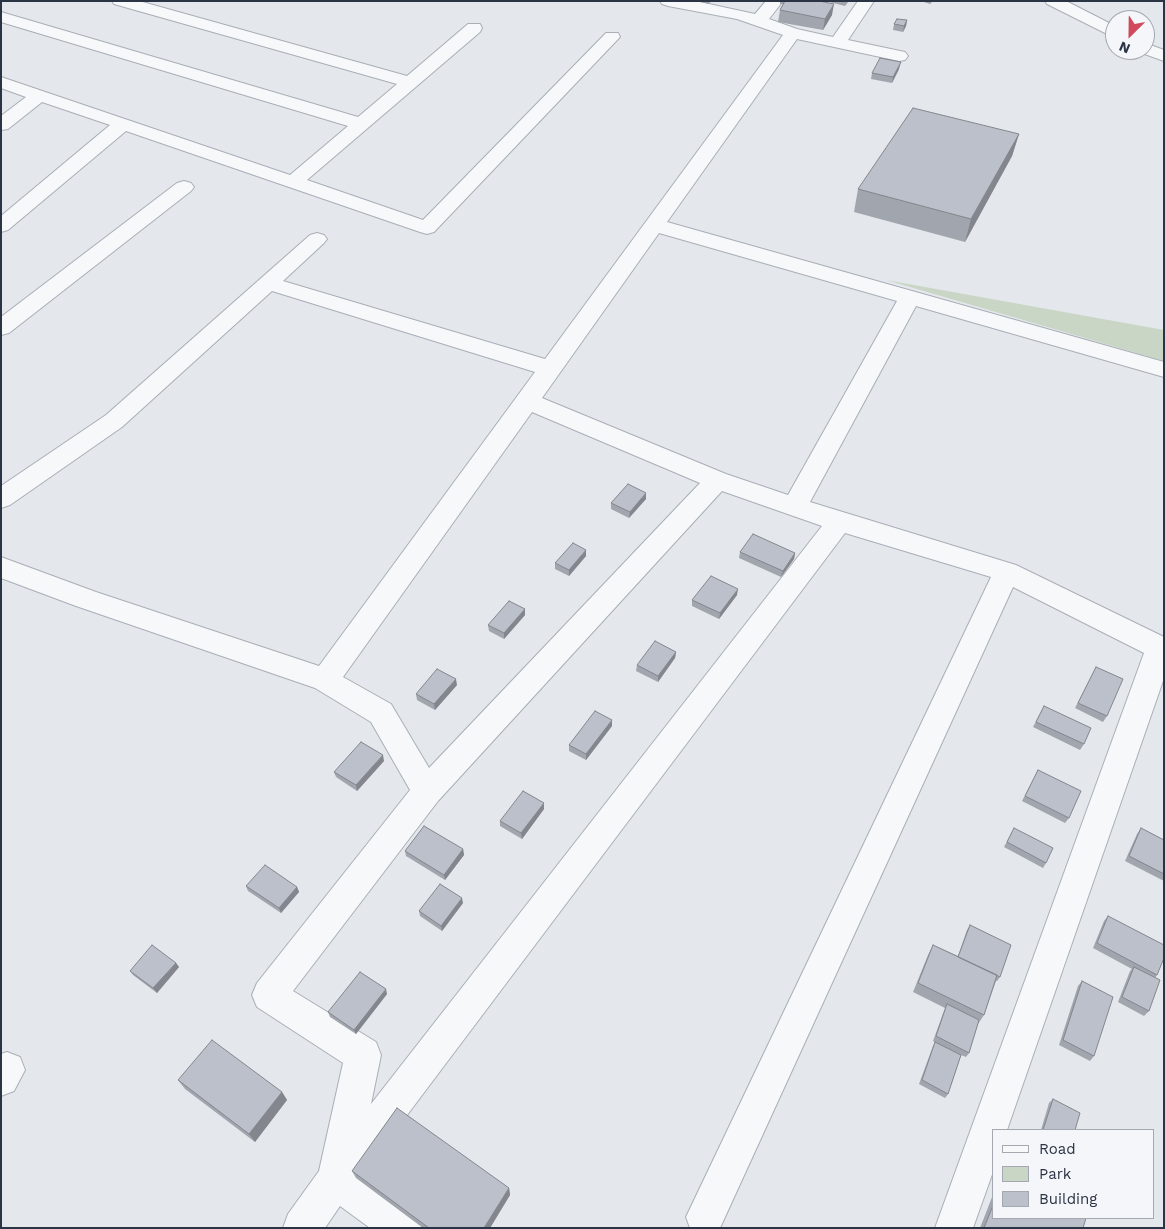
<!DOCTYPE html>
<html>
<head>
<meta charset="utf-8">
<style>
	body { margin:0 }
	#map { position:relative; width:1165px; height:1229px; overflow:hidden; background:#e4e7ec; font-family:"Work Sans",sans-serif }
	canvas { display:block }
	.frame { position:absolute; inset:0; border:2px solid #2b3445; pointer-events:none }
	.legend { position:absolute; left:992px; top:1129px; width:162px; height:90px; box-sizing:border-box; background:#f4f6f9; border:1px solid #a4a8b1; margin:0; padding:6px 9px; list-style:none; font-size:15px; color:#2b3445 }
	.legend li { display:flex; align-items:center; gap:10px; height:25px }
	.legend b { width:25px; border:1px solid #a4a8b1 }
	.north { position:absolute; left:1105px; top:10px; width:50px; height:50px; box-sizing:border-box; background:#f4f6f9; border:1px solid #a4a8b1; border-radius:50%; rotate:203deg; font-size:14px; font-weight:700; line-height:20px; text-align:center; color:#2b3445 }
	.north::after { content:''; display:block; margin:auto; width:18px; height:22px; background:#d1495b; clip-path:polygon(50% 0,100% 100%,50% 72%,0 100%) }
</style>
</head>
<body>
<div id="map">
<canvas width="1165" height="1229"></canvas>
<div class="frame"></div>
<ul class="legend">
<li><b style="height:6px;background:#f7f8fa"></b>Road</li>
<li><b style="height:14px;background:#c9d6c5"></b>Park</li>
<li><b style="height:14px;background:#bbc0ca"></b>Building</li>
</ul>
<div class="north">N</div>
</div>
<script>
const ctx = document.querySelector('canvas').getContext('2d');
ctx.lineJoin = 'round';
function fillPath(path, color) { ctx.fillStyle = color; ctx.fill(path, 'evenodd'); }
const toPath = rows => new Path2D(rows.map(r => 'M' + r).join(''));
function trace(path, color, width, dash) { ctx.strokeStyle = color; ctx.lineWidth = width; ctx.lineCap = dash ? 'butt' : 'round'; ctx.setLineDash(dash || []); ctx.stroke(path); }
fillPath(toPath([
	[886,280,1164,330,1164,361]
]), '#c9d6c5');
const minor = toPath([
	[112,1,139,1,407,76,468,24,480,24,482,28,480,32,307,180,423,220,606,33,618,33,620,37,434,232,427,234,420,232,126,131,8,230,1,232,1,216,110,125,42,102,8,129,1,130,1,116,26,97,1,88,1,77,290,175,348,126,1,22,1,12,358,117,397,84,114,4,112,1],
	[660,1,695,1,755,14,766,1,783,1,769,19,797,29,833,37,858,1,874,1,848,40,905,52,908,56,905,60,899,61,797,39,667,222,1164,362,1164,377,916,306,810,502,1016,565,1164,637,1164,678,1007,1130,994,1130,994,1169,973,1228,935,1228,1144,653,1013,587,720,1228,690,1228,686,1217,991,577,845,533,362,1175,417,1214,422,1228,370,1228,340,1206,325,1228,283,1228,288,1214,319,1171,343,1063,257,1007,252,995,257,983,410,790,371,722,315,688,76,606,1,578,1,557,96,592,319,666,535,372,272,291,122,427,10,505,1,508,1,486,106,415,310,235,317,233,324,235,327,239,324,243,283,281,545,359,783,35,737,19,668,6,662,4,660,1],
	[659,233,897,301,788,495,726,474,542,398,659,233],
	[532,412,700,483,429,768,391,704,343,677,532,412],
	[722,491,822,526,371,1104,381,1055,376,1042,293,991,438,801,722,491],
	[1045,1,1066,1,1115,26,1115,38,1047,4,1045,1],
	[1145,43,1164,50,1164,61,1139,52,1138,50,1145,50,1145,43],
	[184,181,191,183,194,187,191,191,9,333,1,335,1,317,177,183,184,181],
	[7,1052,20,1057,25,1070,14,1091,1,1096,1,1054,7,1052]
]);
trace(minor, '#a9aeb7', 2);
fillPath(minor, '#f7f8fa');
fillPath(toPath([
	[696,1,711,1,709,4],
	[780,1,819,1,832,15,823,30,778,22,780,10,783,4,780,4],
	[825,1,849,1,845,6],
	[921,1,933,1,930,4],
	[907,20,906,26,903,32,893,30,894,24],
	[899,69,892,83,871,79,872,73],
	[1019,134,1012,156,965,242,854,212,858,189],
	[646,499,629,518,611,509,611,503],
	[740,552,795,553,794,559,781,577,739,558],
	[586,556,569,576,555,569,555,563],
	[737,595,719,619,692,606,692,600],
	[525,609,525,615,504,639,489,631,488,625],
	[676,652,675,658,658,682,636,671,637,665],
	[1096,667,1107,716,1103,722,1075,708],
	[457,685,435,710,417,700,416,694],
	[1044,706,1084,744,1080,750,1033,727],
	[612,726,586,760,569,751,569,745],
	[384,761,357,791,336,777,334,772],
	[1038,770,1069,818,1065,823,1022,801],
	[544,809,522,839,500,826,500,821],
	[1014,828,1046,863,1043,868,1004,847],
	[1141,828,1164,840,1164,881,1125,861,1137,834],
	[463,849,464,855,445,880,406,856,405,851],
	[246,886,297,887,299,892,281,913,248,891],
	[463,903,442,931,420,916,419,911],
	[1108,916,1157,975,1155,978,1149,1011,1144,1016,1118,1002,1130,971,1132,969,1093,948,1104,921],
	[970,925,1000,977,997,981,996,981,984,1015,978,1024,969,1053,966,1057,961,1055,948,1094,945,1098,919,1084,933,1046,935,1042,933,1041,945,1008,913,992,928,955,933,945,958,956,967,930],
	[176,963,179,967,157,993,133,975,130,971],
	[1082,981,1094,1056,1090,1061,1059,1045,1078,986],
	[387,994,356,1034,330,1017,328,1012],
	[178,1080,282,1092,287,1100,255,1142,185,1089],
	[1053,1099,1075,1130,1041,1130,1049,1103],
	[352,1171,509,1188,510,1195,490,1228,423,1228,356,1178],
	[994,1192,994,1218,1083,1228,980,1228]
]), '#a1a5ae');
fillPath(toPath([
	[834,4,832,15,823,30,825,19],
	[907,20,906,26,903,32,904,26],
	[901,62,899,69,892,83,893,77],
	[1019,134,1012,156,965,242,971,219],
	[646,493,646,499,629,518,630,512],
	[586,550,586,556,569,576,569,570],
	[795,553,794,559,781,577,783,571],
	[738,589,737,595,719,619,720,613],
	[525,609,525,615,504,639,504,633],
	[676,652,675,658,658,682,658,676],
	[456,679,457,685,435,710,434,704],
	[612,720,612,726,586,760,586,754],
	[383,755,384,761,357,791,356,785],
	[544,803,544,809,522,839,521,833],
	[463,849,464,855,445,880,444,875],
	[297,887,299,892,281,913,279,908],
	[462,898,463,903,442,931,441,926],
	[176,963,179,967,157,993,153,988],
	[386,989,387,994,356,1034,354,1030],
	[282,1092,287,1100,255,1142,249,1134],
	[509,1188,510,1195,490,1228,484,1228]
]), '#83868d');
const building = toPath([
	[785,1,819,1,834,4,825,19,780,10,785,1],
	[897,19,907,20,904,26,894,24,897,19],
	[880,58,901,62,893,77,872,73,880,58],
	[913,108,1019,134,971,219,858,189,913,108],
	[628,484,646,493,630,512,611,503,628,484],
	[753,534,795,553,783,571,740,552,753,534],
	[573,543,586,550,569,570,555,563,573,543],
	[711,576,738,589,720,613,692,600,711,576],
	[509,601,525,609,504,633,488,625,509,601],
	[655,641,676,652,658,676,637,665,655,641],
	[1096,667,1123,679,1107,716,1078,703,1096,667],
	[437,669,456,679,434,704,416,694,437,669],
	[1044,706,1091,728,1084,744,1036,722,1044,706],
	[595,711,612,720,586,754,569,745,595,711],
	[361,742,383,755,356,785,334,772,361,742],
	[1038,770,1081,791,1069,818,1025,796,1038,770],
	[523,791,544,803,521,833,500,821,523,791],
	[424,826,463,849,444,875,405,851,424,826],
	[1014,828,1053,848,1046,863,1007,842,1014,828],
	[1141,828,1164,840,1164,874,1129,856,1141,828],
	[265,865,297,887,279,908,246,886,265,865],
	[440,884,462,898,441,926,419,911,440,884],
	[1108,916,1164,945,1164,958,1157,975,1097,943,1108,916],
	[970,925,1011,945,1000,977,958,957,970,925],
	[152,945,176,963,153,988,130,971,152,945],
	[933,945,997,975,984,1015,918,983,933,945],
	[1134,967,1160,980,1149,1011,1122,997,1134,967],
	[360,972,386,989,354,1030,328,1012,360,972],
	[1082,981,1113,997,1094,1056,1063,1040,1082,981],
	[947,1004,979,1020,969,1053,936,1036,947,1004],
	[212,1040,282,1092,249,1134,178,1080,212,1040],
	[935,1042,961,1055,948,1094,922,1080,935,1042],
	[1053,1099,1080,1113,1075,1130,1043,1130,1053,1099],
	[397,1108,509,1188,484,1228,429,1228,352,1171,397,1108],
	[994,1203,994,1218,1086,1218,1083,1228,984,1228,994,1203]
]);
fillPath(building, '#bbc0ca');
trace(building, '#83868d', 1);
</script>
</body>
</html>
